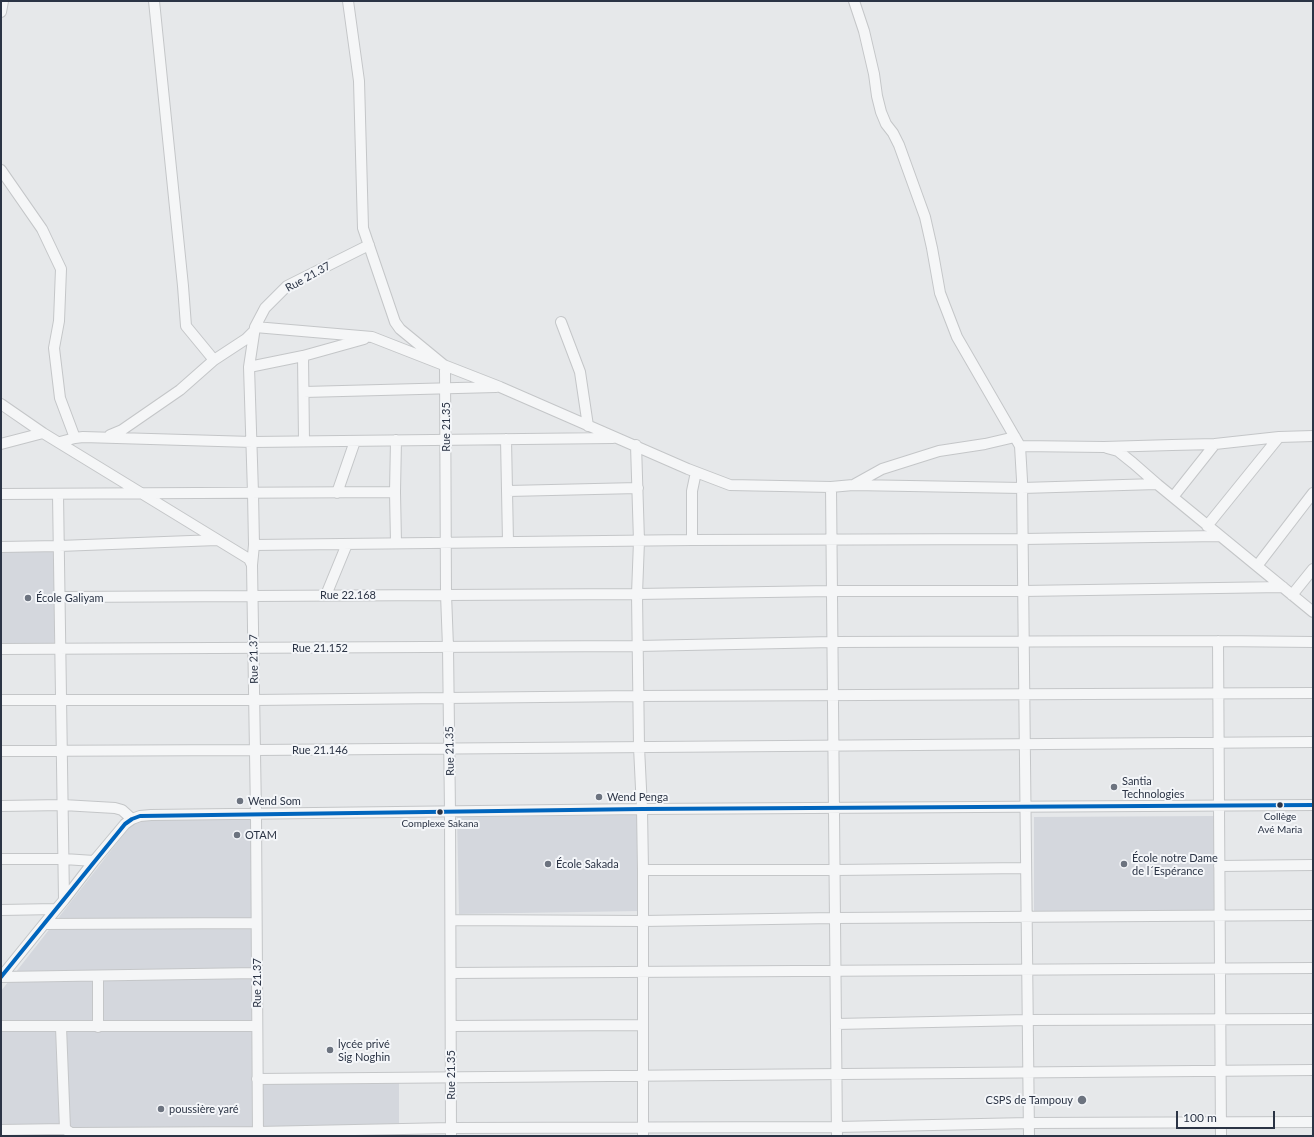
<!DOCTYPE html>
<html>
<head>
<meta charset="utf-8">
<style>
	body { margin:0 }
	#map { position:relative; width:1314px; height:1137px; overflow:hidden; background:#e6e8ea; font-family:Lato,sans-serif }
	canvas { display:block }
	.frame { position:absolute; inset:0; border:2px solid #2b3445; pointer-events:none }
	.scale { position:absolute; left:1176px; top:1111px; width:99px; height:18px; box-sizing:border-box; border:2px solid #2b3445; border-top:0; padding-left:5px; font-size:12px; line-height:14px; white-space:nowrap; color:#2b3445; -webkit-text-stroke:3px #f4f6f9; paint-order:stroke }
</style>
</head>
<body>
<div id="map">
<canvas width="1314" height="1137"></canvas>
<div class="frame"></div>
<div class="scale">100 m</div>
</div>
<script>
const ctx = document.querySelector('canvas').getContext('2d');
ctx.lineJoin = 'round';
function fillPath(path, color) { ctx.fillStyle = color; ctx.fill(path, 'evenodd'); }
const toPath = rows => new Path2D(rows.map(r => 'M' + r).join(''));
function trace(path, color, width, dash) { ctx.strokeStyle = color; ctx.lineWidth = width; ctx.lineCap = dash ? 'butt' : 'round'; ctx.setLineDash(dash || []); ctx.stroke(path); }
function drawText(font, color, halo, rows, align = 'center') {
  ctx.font = font + ' Lato,sans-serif'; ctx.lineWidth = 4; ctx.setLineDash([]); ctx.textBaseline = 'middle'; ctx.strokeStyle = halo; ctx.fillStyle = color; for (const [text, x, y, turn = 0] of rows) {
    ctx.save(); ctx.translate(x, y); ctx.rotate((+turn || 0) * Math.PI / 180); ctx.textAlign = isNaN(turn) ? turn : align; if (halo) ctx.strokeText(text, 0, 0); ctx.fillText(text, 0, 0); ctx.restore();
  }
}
fillPath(toPath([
	[55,549,54,644,1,645,1,551],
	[638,815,639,911,459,914,457,817],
	[1214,816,1214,911,1034,912,1034,817],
	[252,818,255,1024,59,1025,62,1131,1,1131,1,991,131,825,144,819],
	[253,1029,254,1082,399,1081,399,1135,448,1136,64,1136,69,1136,66,1030]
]), '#d4d7dd');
const minor = toPath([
	[154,1,183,286,186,326,214,360],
	[348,1,359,81,363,228,395,322,400,329,445,366,446,594,448,647,450,812,451,1136],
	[854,1,864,31,874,74,877,96,881,112,886,124,893,133,899,145,925,217,932,248,940,293,957,337,1020,446,1022,480,1029,1136],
	[1,12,3,1],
	[1,170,42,229,61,269,59,321,54,348,60,398,75,438],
	[561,322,580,372,588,426],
	[255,327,372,337,500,387,688,469,730,485,831,487,853,485,1022,488,1157,484],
	[303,356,304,441],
	[249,367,303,356,364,339],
	[304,392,496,387],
	[1,404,43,433,249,559,252,565],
	[110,435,122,430,180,390,214,360,246,339,255,330],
	[506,439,508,542],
	[396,440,395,492,396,543],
	[60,442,75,438,83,437,252,442,613,438],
	[1,444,43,433],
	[636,445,639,541,637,594,639,747,642,809,643,870,643,1136],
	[1020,446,1104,447,1172,445,1215,444,1279,437,1313,436],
	[1107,448,1118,451,1133,463,1157,484,1313,612],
	[855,484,882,469,939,451,985,444,1015,437],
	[831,487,837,1136],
	[508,491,638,488],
	[337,493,355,441],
	[1,494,395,492],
	[58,494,64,900],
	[1173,497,1215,444],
	[1207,526,1279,437],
	[692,540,692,491,696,472],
	[254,545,692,540,1023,539,1219,536],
	[1,547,59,546,217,540],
	[1257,566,1313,493],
	[326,595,347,544],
	[1292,595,1313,569],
	[60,597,637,594,832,591,1023,591,1283,587],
	[1218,641,1221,1136],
	[1,649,638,646,833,642,1218,641,1313,642],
	[1,700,254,700,638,696,1313,693],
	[1,751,255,750,1313,742],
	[1,806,63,805,115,808,122,810,132,819],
	[1,859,64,859,94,861],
	[1219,866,1313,865],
	[643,870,835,870,1026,868],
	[1,910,56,909],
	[451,920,643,921,835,918,1313,915],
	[44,924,256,923],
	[451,973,1313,968],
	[1,977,44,924,64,900,94,861,125,824,132,819,140,816,151,815,642,809,1313,805],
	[1,977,257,973],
	[836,1024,1028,1020,1313,1019],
	[1,1026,257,1026],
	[451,1026,643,1025],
	[61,1027,65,1129],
	[98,1027,98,976],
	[257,1079,1313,1070],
	[1,1130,65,1129,71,1133,76,1133,258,1132,451,1128,837,1127,1029,1123,1313,1122],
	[258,1136,256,815,252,565,254,545,253,493,249,367,255,327,265,308,287,286,369,245]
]);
trace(minor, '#c4c6c8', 12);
trace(minor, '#f5f6f7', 10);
trace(toPath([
	[1,977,125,824,132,819,140,816,642,809,1313,805]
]), '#0065bd', 4);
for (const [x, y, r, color] of [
	[28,598,4,"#6c737f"],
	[1114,787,4,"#6c737f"],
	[599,797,4,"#6c737f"],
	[240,801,4,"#6c737f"],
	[1280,805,3.5,"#2b3445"],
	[440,812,3.5,"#2b3445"],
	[237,835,4,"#6c737f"],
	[548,864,4,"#6c737f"],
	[1124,864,4,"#6c737f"],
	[330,1050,4,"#6c737f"],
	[1082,1100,5,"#6c737f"],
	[161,1109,4,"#6c737f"]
]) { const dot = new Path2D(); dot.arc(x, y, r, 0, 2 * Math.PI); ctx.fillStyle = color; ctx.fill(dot); trace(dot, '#f4f6f9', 1.5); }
drawText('10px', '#2b3445', '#f4f6f9', [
	["Collège",1280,817],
	["Avé Maria",1280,830],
	["Complexe Sakana",440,824]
]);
drawText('11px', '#2b3445', '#f4f6f9', [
	["Rue 21.37",308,277,-29],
	["Rue 21.35",446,427,-90],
	["Rue 22.168",348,595],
	["Rue 21.152",320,648],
	["Rue 21.37",254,659,-91],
	["Rue 21.146",320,750],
	["Rue 21.35",450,751,-91],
	["Rue 21.37",257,983,-90],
	["Rue 21.35",451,1075,-90]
]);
drawText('11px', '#2b3445', '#f4f6f9', [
	["École Galiyam",36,598],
	["Santia",1122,781],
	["Technologies",1122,794],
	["Wend Penga",607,797],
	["Wend Som",248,801],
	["OTAM",245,835],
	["École notre Dame",1132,858],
	["de l´Espérance",1132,871],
	["École Sakada",556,864],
	["lycée privé",338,1044],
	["Sig Noghin",338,1057],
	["CSPS de Tampouy",1073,1100,"right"],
	["poussière yaré",169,1109]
], 'left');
</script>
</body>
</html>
